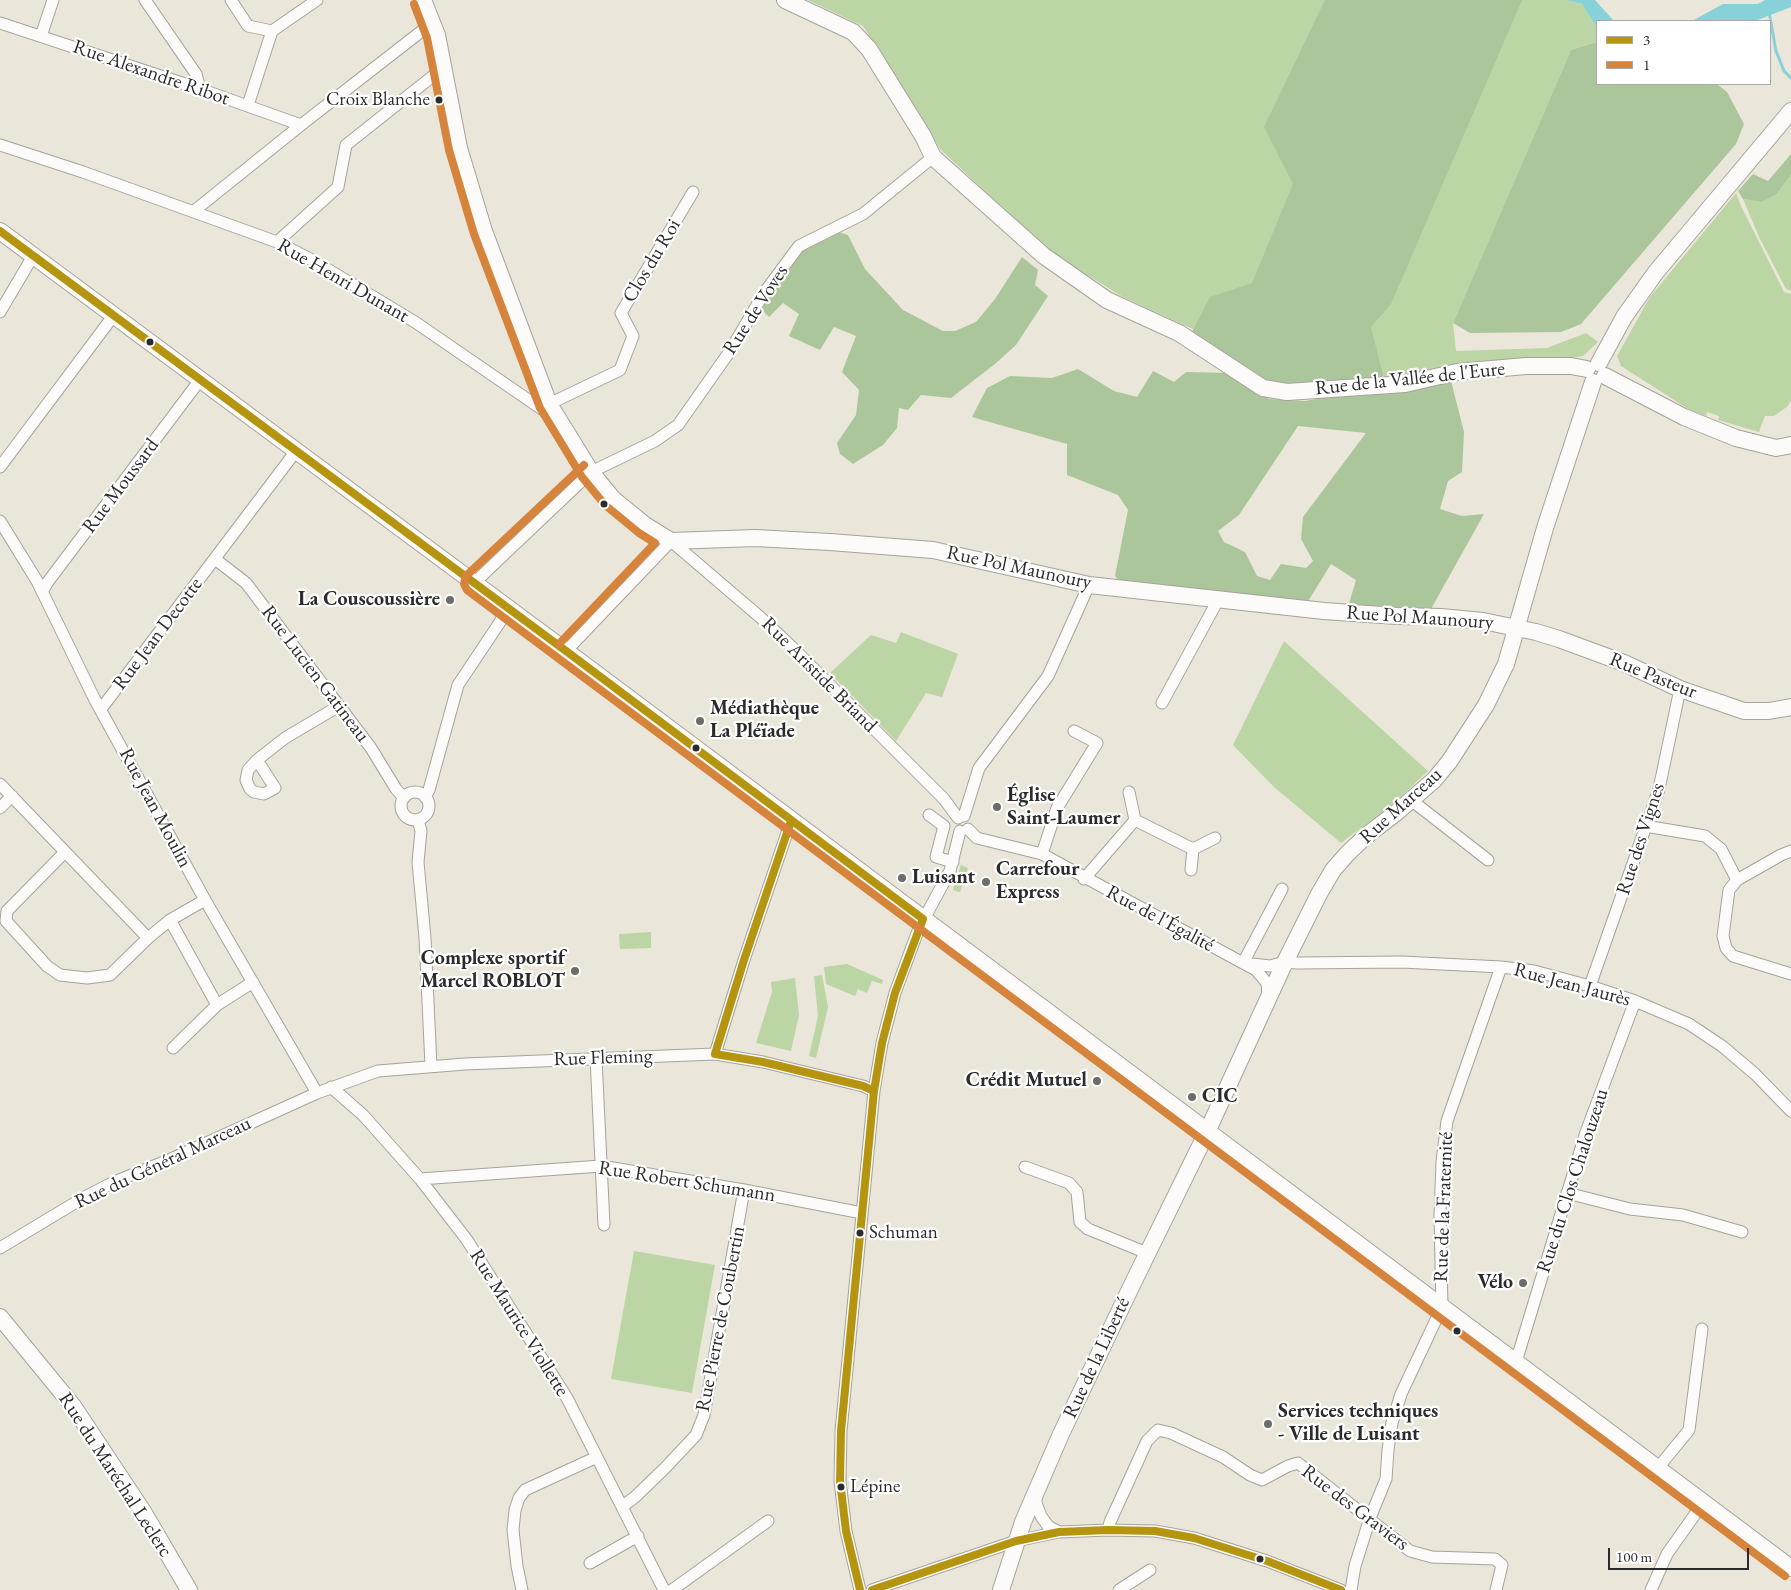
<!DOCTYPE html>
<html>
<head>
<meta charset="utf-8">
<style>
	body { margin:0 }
	#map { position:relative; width:1791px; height:1590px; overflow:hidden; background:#ebe6da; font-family:"EB Garamond",serif }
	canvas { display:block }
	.legend { position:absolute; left:1596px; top:20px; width:175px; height:65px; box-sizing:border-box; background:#fff; border:1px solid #aaa; margin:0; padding:6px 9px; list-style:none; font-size:15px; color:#2b2b2b }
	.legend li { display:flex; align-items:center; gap:10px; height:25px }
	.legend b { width:25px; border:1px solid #aaa }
	.scale { position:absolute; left:1608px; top:1548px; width:141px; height:22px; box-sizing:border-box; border:2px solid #2b2b2b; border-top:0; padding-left:6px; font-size:15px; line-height:18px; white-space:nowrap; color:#2b2b2b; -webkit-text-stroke:4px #fff; paint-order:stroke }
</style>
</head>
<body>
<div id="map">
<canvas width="1791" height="1590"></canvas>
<ul class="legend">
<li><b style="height:6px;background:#b5940f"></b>3</li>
<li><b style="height:6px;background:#d6843c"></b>1</li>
</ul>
<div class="scale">100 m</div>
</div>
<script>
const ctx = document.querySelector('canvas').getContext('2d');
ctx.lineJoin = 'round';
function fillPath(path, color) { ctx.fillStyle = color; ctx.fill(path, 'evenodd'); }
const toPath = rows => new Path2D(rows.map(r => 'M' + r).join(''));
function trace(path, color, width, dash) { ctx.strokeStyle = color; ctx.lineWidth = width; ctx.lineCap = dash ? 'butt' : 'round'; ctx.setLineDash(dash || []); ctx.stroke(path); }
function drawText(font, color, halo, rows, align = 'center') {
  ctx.font = font + ' "EB Garamond",serif'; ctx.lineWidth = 4.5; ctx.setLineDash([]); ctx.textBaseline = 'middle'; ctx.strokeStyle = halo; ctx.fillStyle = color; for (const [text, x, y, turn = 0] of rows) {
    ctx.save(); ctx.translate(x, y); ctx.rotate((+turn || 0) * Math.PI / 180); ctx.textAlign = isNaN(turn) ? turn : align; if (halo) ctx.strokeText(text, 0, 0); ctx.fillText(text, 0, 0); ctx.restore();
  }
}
fillPath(toPath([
	[808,0,1566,0,1582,4,1597,28,1597,42,1571,50,1453,323,1456,351,1547,348,1586,333,1598,342,1583,356,1559,360,1453,364,1374,382,1284,371,1123,297,1050,252,940,149,863,26],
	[1791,175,1791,291,1786,289,1759,237,1743,199,1761,202,1776,195],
	[1736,193,1741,206,1784,292,1791,294,1791,400,1788,406,1774,416,1765,416,1759,432,1718,420,1719,416,1707,412,1706,416,1690,410,1621,366,1617,356,1650,297],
	[901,632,958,654,942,697,926,693,896,741,830,673,871,635,896,643],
	[1284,641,1428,771,1395,802,1341,843,1274,787,1233,745],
	[961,865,968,868,960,892,953,890],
	[651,932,651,948,620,949,619,934],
	[847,964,883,980,882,984,872,981,867,993,858,989,855,996,826,984,824,967],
	[822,975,828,1007,816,1058,809,1056,818,1016,814,976],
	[795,978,799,1015,791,1051,756,1043,772,992,771,982],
	[634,1251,715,1265,692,1393,611,1379]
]), '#bbd5a4');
fillPath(toPath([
	[1325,0,1522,0,1391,304,1371,327,1384,379,1302,386,1261,383,1192,332,1210,297,1252,283,1293,184,1264,127],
	[1597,42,1597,84,1717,84,1727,92,1744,124,1736,144,1581,324,1561,332,1470,333,1453,323,1571,50],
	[1791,154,1791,175,1776,195,1761,202,1743,199,1738,191,1753,174,1768,181],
	[835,231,848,235,865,269,903,310,943,331,955,331,976,322,995,299,1022,257,1038,270,1035,285,1048,296,1016,345,995,364,951,398,921,395,908,410,899,408,897,428,883,445,853,464,840,454,837,443,856,415,859,390,842,372,856,336,834,327,820,350,789,336,799,314,783,303,769,317,759,307,805,247],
	[1078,369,1114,391,1137,397,1153,371,1174,382,1186,372,1228,373,1269,399,1305,401,1450,377,1464,432,1462,472,1448,481,1440,509,1462,516,1484,514,1431,609,1348,607,1356,580,1331,564,1307,603,1122,585,1115,576,1128,510,1118,495,1067,475,1067,444,972,417,987,388,1010,376,1052,378],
	[1298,426,1366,433,1303,517,1301,539,1313,561,1306,568,1281,564,1270,580,1257,576,1245,552,1224,542,1218,531,1239,515]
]), '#abc69b');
fillPath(toPath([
	[1566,0,1595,0,1614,21,1597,21,1597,28,1582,4],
	[1765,0,1791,0,1791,7,1755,21,1692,21,1723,4,1758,4]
]), '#88d1d9');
trace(toPath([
	[1769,12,1776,51,1784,71,1791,78]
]), '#88d1d9', 3);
const street = toPath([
	[145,0,196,74,200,89],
	[231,0,248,26,272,31],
	[0,23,200,89,301,125],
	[41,36,53,0],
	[248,105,272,31,317,0],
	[0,145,83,172,277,242,314,261,415,322,546,412,555,412],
	[194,211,301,125,432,23],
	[277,242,338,187,346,145,443,68],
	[0,312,33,256],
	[549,404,620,370,633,336,621,313,693,192],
	[0,467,114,315],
	[0,521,37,581,95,700,205,900,317,1093],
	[215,559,246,583,371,748,396,789,404,798],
	[474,583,591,472,655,441,678,425,730,351,764,293,799,246,863,214,933,157],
	[42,592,47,583,200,380],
	[566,651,671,541,760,617,793,648,944,799,958,818],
	[1162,703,1218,600],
	[101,709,296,451],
	[257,760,248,770,246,780,250,789,254,792,264,794,275,788,257,760,285,738,339,706],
	[0,784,148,938,170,920,205,900],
	[1129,792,1135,820],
	'401 806a14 14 0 1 1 28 0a14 14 0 1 1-28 0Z',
	[425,797,429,790,458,685,500,622,507,608],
	[1411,800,1488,860],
	[0,808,12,796],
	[929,815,944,826,936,857,953,862],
	[964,816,979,768,1048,676,1089,585],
	[418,820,421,831,418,862,425,938,431,1066],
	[1645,826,1705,836,1721,849,1737,880],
	[968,829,977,838,1042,854,1243,963,1270,966,1285,962,1297,963,1402,962,1501,967,1534,971,1590,986,1635,1001,1689,1024,1722,1046,1755,1074,1791,1111],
	[1193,849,1215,838],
	[1791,851,1781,855,1737,880,1729,890,1723,936,1726,948,1733,956,1791,974],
	[65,852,7,911,6,921,47,966,60,975,87,978,110,975,148,938],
	[1042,854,1057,808,1097,743,1074,731],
	[1084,879,1135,820,1193,849,1191,870],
	[170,920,217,1005],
	[1590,986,1659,789,1680,689],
	[1268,997,1267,983,1256,970,1243,963,1282,889],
	[173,1048,217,1005,253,982],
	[715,1054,744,960,791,821],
	[596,1058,604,1225],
	[331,1087,363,1115,420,1179,467,1240,567,1398,664,1590],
	[1025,1167,1069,1183,1077,1192,1080,1222,1088,1229,1147,1253],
	[420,1179,601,1166,744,1190,862,1213],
	[1567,1193,1630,1209,1683,1215,1742,1232],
	[0,1248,83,1198,114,1182,171,1159,317,1093,378,1071,465,1064,715,1054,763,1062,863,1086,874,1091],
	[1516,1362,1585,1135,1635,1001],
	[1657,1469,1689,1430,1702,1329],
	[1036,1493,1036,1503,1041,1516,1048,1526,1059,1532],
	[623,1506,635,1497,665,1468,696,1435,704,1415,744,1190],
	[1108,1530,1110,1522,1147,1441,1158,1430,1171,1433,1223,1457,1250,1475,1262,1480,1288,1466,1298,1463,1410,1551,1432,1557,1495,1559,1502,1565,1496,1590],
	[590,1563,638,1536],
	[522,1590,517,1566,513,1530,515,1510,519,1498,525,1490,597,1457],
	[672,1590,768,1521],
	[860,1590,846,1531,840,1481,841,1431,874,1091,882,1043,895,993,919,928,950,871,960,831],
	[872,1590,1016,1541,1059,1532,1108,1530,1155,1531,1194,1538,1267,1561,1341,1590],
	[1119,1590,1150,1570],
	[1351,1590,1355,1566,1370,1518,1386,1479,1388,1450,1392,1423,1401,1394,1442,1307,1440,1216,1442,1162,1447,1121,1501,967],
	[1651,1590,1667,1554,1703,1503]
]);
const secondary = toPath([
	[423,0,437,35,459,148,484,231,549,404,591,472,613,499,645,525,671,541,755,538,830,542,933,550,1089,585,1324,611,1397,616,1441,617,1483,621,1536,632,1559,639,1624,663,1680,689,1744,711,1769,711,1791,707],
	[785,0,853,32,869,49,923,136,933,157,1044,256,1107,300,1179,333,1263,388,1287,392,1405,384,1457,372,1526,366,1571,366,1587,369],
	[0,231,566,651,1791,1568],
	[1599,363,1624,317,1656,272,1791,111],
	[1605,376,1684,417,1736,438,1776,448,1791,445],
	[0,1317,73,1406,144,1513,189,1590],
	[1001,1590,1023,1522,1061,1434,1131,1287,1207,1132,1285,962,1319,894,1333,870,1347,854,1367,835,1396,813,1434,780,1449,762,1486,705,1506,664,1545,528,1593,382]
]);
trace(street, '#a6a39c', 13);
trace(secondary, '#a6a39c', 18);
trace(street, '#fcfbf9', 11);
trace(secondary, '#fcfbf9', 16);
trace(toPath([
	[0,231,566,651,923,919,895,993,882,1043,874,1091,841,1431,840,1481,846,1531,860,1590],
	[791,821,744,960,715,1054,763,1062,863,1086,874,1091],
	[872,1590,1016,1541,1059,1532,1108,1530,1155,1531,1194,1538,1267,1561,1341,1590]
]), '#b5940f', 8);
trace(toPath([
	[414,4,427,38,449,150,474,234,540,408,582,477,605,505,639,533,655,543,559,644],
	[584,465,466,576,464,584,467,590,1785,1576]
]), '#d6843c', 8);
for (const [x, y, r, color] of [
	[439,100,4.5,"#2b2b2b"],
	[150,342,4.5,"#2b2b2b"],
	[604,504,4.5,"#2b2b2b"],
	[450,600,5,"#6e6c68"],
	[700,721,5,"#6e6c68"],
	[696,748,4.5,"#2b2b2b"],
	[997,807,5,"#6e6c68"],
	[902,878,5,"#6e6c68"],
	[986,882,5,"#6e6c68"],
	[575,971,5,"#6e6c68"],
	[1097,1081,5,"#6e6c68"],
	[1192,1097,5,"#6e6c68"],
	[860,1233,4.5,"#2b2b2b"],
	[1523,1283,5,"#6e6c68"],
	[1457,1331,4.5,"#2b2b2b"],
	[1268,1424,5,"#6e6c68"],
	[841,1487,4.5,"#2b2b2b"],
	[1260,1559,4.5,"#2b2b2b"]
]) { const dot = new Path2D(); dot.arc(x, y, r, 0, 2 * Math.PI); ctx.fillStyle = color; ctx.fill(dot); trace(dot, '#fff', 2); }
drawText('19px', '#2b2b2b', '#fff', [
	["Croix Blanche",430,100,"right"],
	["Schuman",869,1233],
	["Lépine",850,1487]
], 'left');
drawText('20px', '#2b2b2b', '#fff', [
	["Rue Alexandre Ribot",151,73,19],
	["Clos du Roi",652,261,-59],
	["Rue Henri Dunant",343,281,30],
	["Rue de Voves",756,310,-57],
	["Rue de la Vallée de l'Eure",1410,379,-6],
	["Rue Moussard",121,486,-53],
	["Rue Pol Maunoury",1019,568,12],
	["Rue Pol Maunoury",1420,618,4],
	["Rue Jean Decotte",158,634,-53],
	["Rue Lucien Gatineau",315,674,53],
	["Rue Aristide Briand",819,675,45],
	["Rue Pasteur",1653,676,22],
	["Rue Marceau",1401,806,-42],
	["Rue Jean Moulin",155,808,62],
	["Rue des Vignes",1641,839,-72],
	["Rue de l'Égalité",1160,919,28],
	["Rue Jean Jaurès",1572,985,15],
	["Rue Fleming",603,1058,-2],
	["Rue du Général Marceau",163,1163,-25],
	["Rue du Clos Chalouzeau",1573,1181,-72],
	["Rue Robert Schumann",687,1182,9],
	["Rue de la Fraternité",1444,1207,-88],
	["Rue Pierre de Coubertin",721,1319,-79],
	["Rue Maurice Viollette",519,1323,58],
	["Rue de la Liberté",1097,1358,-65],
	["Rue du Maréchal Leclerc",115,1475,57],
	["Rue des Graviers",1355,1508,37]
]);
drawText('bold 20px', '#2b2b2b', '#fff', [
	["La Couscoussière",440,600,"right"],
	["Médiathèque",710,709],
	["La Pléïade",710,732],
	["Église",1007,796],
	["Saint-Laumer",1007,819],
	["Carrefour",996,870],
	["Express",996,893],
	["Luisant",912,878],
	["Complexe sportif",565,959,"right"],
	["Marcel ROBLOT",565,982,"right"],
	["Crédit Mutuel",1087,1081,"right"],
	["CIC",1202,1097],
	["Vélo",1513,1283,"right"],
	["Services techniques",1278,1412],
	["- Ville de Luisant",1278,1435]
], 'left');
</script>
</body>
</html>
